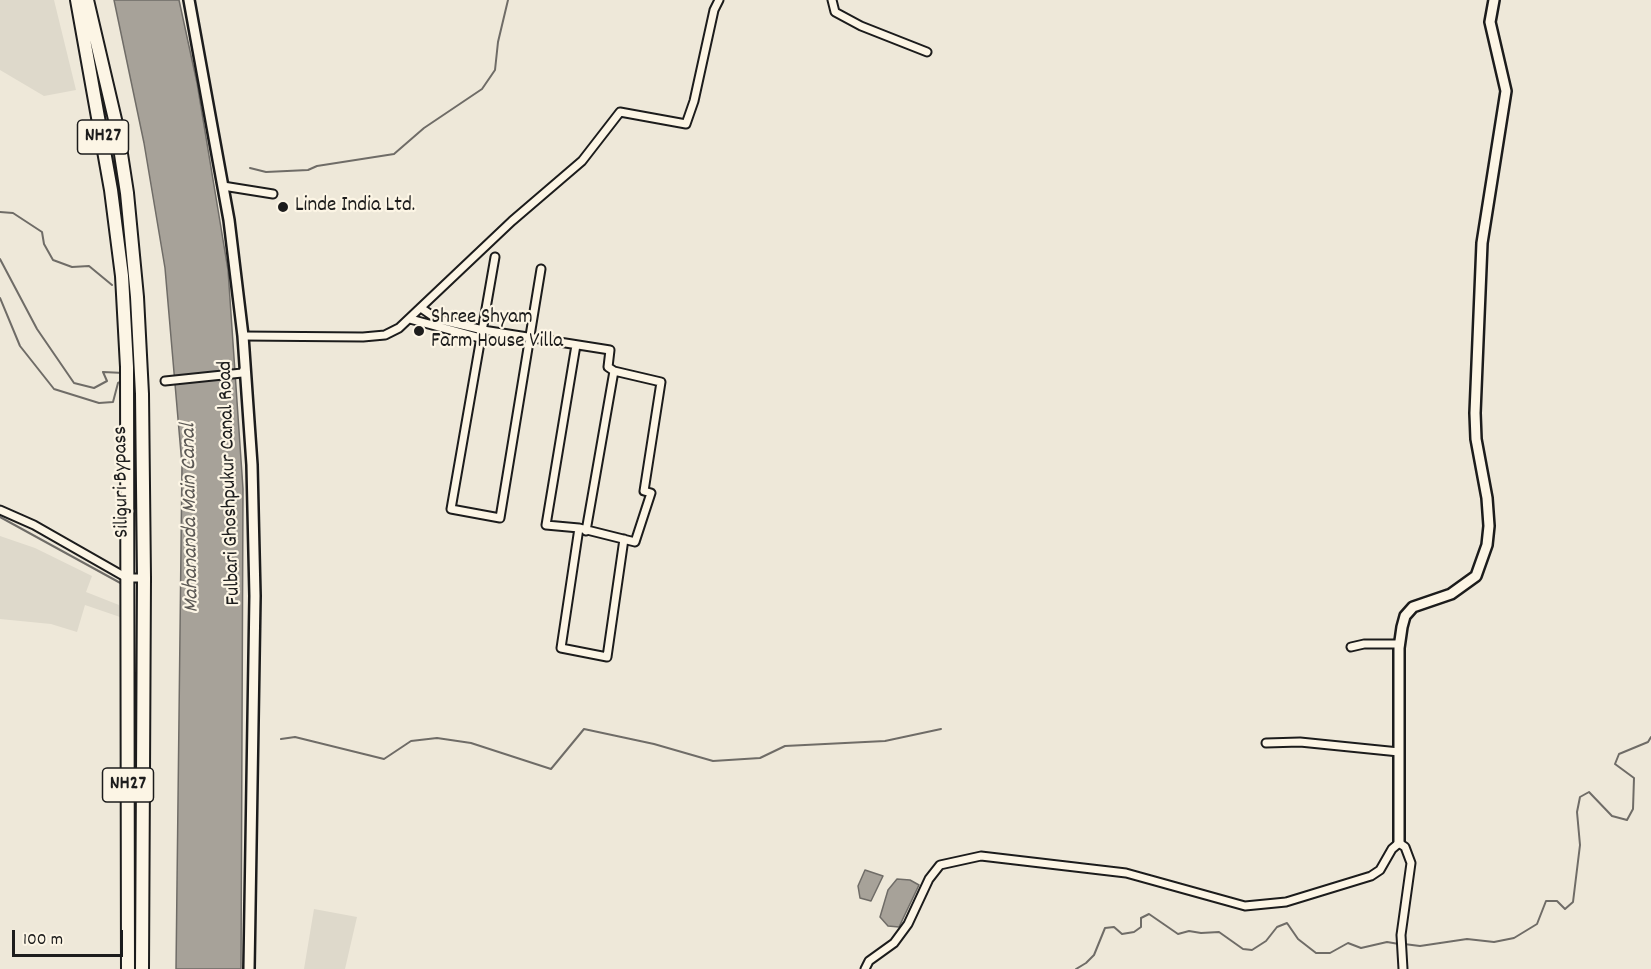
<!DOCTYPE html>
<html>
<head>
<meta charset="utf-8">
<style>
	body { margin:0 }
	#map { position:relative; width:1651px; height:969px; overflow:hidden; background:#eee8d9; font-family:Dekko,sans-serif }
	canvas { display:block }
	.scale { position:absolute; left:12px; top:930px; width:111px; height:27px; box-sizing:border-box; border:3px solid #1c1c1c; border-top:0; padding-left:8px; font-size:18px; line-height:21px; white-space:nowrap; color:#1c1c1c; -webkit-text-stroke:4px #fcf5e5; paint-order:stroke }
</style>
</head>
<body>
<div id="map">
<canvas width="1651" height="969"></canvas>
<div class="scale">100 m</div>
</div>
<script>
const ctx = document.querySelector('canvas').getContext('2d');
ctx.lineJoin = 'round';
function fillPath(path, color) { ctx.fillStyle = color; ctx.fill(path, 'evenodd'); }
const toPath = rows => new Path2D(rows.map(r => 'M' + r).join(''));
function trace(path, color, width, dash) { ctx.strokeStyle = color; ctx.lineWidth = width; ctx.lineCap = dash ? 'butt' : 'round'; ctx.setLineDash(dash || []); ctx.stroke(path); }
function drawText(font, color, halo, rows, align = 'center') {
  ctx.font = font + ' Dekko,sans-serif'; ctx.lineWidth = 4.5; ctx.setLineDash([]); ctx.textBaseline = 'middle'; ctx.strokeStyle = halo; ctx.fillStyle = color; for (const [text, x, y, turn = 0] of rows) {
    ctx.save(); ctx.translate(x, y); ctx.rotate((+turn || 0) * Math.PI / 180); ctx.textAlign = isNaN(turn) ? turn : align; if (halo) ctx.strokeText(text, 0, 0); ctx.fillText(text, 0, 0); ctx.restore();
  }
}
fillPath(toPath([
	[0,0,54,0,76,90,44,96,0,70],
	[0,536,35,548,92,576,86,592,119,605,120,617,85,605,77,632,51,624,0,619],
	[314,909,357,917,345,969,304,969]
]), '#ded9cb');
const water = toPath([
	[114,0,179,0,197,83,228,270,243,489,241,969,176,969,182,465,165,268,144,143,114,0],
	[865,870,883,876,871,901,860,898,858,886,865,870],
	[897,879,910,880,919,885,899,927,888,926,880,917,888,890,897,879]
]);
fillPath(water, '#a7a299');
trace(water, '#6f6c67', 1.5);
trace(toPath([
	[250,168,266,172,308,170,317,166,394,154,424,128,482,89,495,70,498,42,508,0],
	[0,212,13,213,42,232,44,244,53,260,72,267,89,266,112,285],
	[0,259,37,329,74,383,94,388,107,381,103,372,124,373],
	[0,298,20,346,54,389,99,403,113,402,118,383,122,381],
	[0,517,124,585],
	[281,739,295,737,384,759,411,741,437,738,471,743,551,769,584,729,654,744,713,761,760,758,785,746,885,741,941,729],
	[1404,944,1420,946,1467,939,1494,942,1514,938,1537,924,1546,901,1557,901,1565,909,1573,902,1580,845,1577,812,1580,797,1589,792,1612,816,1627,820,1633,809,1634,778,1615,764,1619,754,1648,742,1651,737],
	[1076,969,1086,963,1094,955,1105,928,1114,927,1122,934,1134,932,1141,927,1141,918,1149,914,1178,934,1189,931,1201,933,1219,932,1243,949,1252,950,1266,941,1277,927,1287,923,1298,939,1316,953,1330,953,1348,943,1361,948,1387,942,1399,944]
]), '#6f6c67', 2);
const street = toPath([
	[832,0,835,12,861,26,927,52],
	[223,186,273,194],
	[495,257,451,509,500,518,541,269],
	[421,308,437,319,483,330,610,350,608,367,614,371,586,531],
	[410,319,480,338],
	[243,336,363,337,385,335,399,328,512,221,582,161,620,112,686,124,694,101,714,10,719,0],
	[576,345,546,525,579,528,635,542,651,493,644,491,661,382,614,371],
	[165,381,242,373,245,368],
	[0,510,34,525,127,578,144,578],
	[579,528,561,648,607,657,624,539],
	[1351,647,1364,644,1400,644],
	[1266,743,1300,742,1399,752],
	[865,969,869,961,894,943,908,924,929,879,940,865,981,856,1126,873,1245,906,1286,902,1371,876,1380,870,1392,849,1399,843,1405,847,1411,863,1401,935,1403,969]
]);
const secondary = toPath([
	[189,0,229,220,243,336,252,465,255,596,249,969],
	[1399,843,1399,648,1402,627,1405,616,1413,607,1451,594,1476,576,1487,545,1489,526,1487,498,1476,439,1475,413,1482,243,1506,91,1490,22,1494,0]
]);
const highway = toPath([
	[77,0,111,190,122,276,127,367,128,969],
	[87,0,117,128,127,193,137,297,142,394,144,578,142,969]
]);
trace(street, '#1c1c1c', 11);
trace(secondary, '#1c1c1c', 14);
trace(highway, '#1c1c1c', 16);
trace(street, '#fcf5e5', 7);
trace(secondary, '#fcf5e5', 9);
trace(highway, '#fcf5e5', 12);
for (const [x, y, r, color] of [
	[283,207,6,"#1c1c1c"],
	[419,331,6,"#1c1c1c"]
]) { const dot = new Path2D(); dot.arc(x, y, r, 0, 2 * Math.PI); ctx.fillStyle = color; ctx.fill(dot); trace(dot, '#fcf5e5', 2); }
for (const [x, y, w] of [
	[103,137,51],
	[128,785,51]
]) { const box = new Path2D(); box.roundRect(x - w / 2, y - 17, w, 34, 4.5); ctx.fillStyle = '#fcf5e5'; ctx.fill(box); trace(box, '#1c1c1c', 1.5); }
drawText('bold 20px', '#1c1c1c', null, [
	["NH27",103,137],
	["NH27",128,785]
]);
drawText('21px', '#1c1c1c', '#fcf5e5', [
	["Linde India Ltd.",295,207],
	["Shree Shyam",431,319],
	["Farm House Villa",431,343]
], 'left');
drawText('21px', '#1c1c1c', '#fcf5e5', [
	["Siliguri Bypass",123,482,-91],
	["Fulbari Ghoshpukur Canal Road",231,483,-92]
]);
drawText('italic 22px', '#5b5854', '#fcf5e5', [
	["Mahananda Main Canal",192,518,-91]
]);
</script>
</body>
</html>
